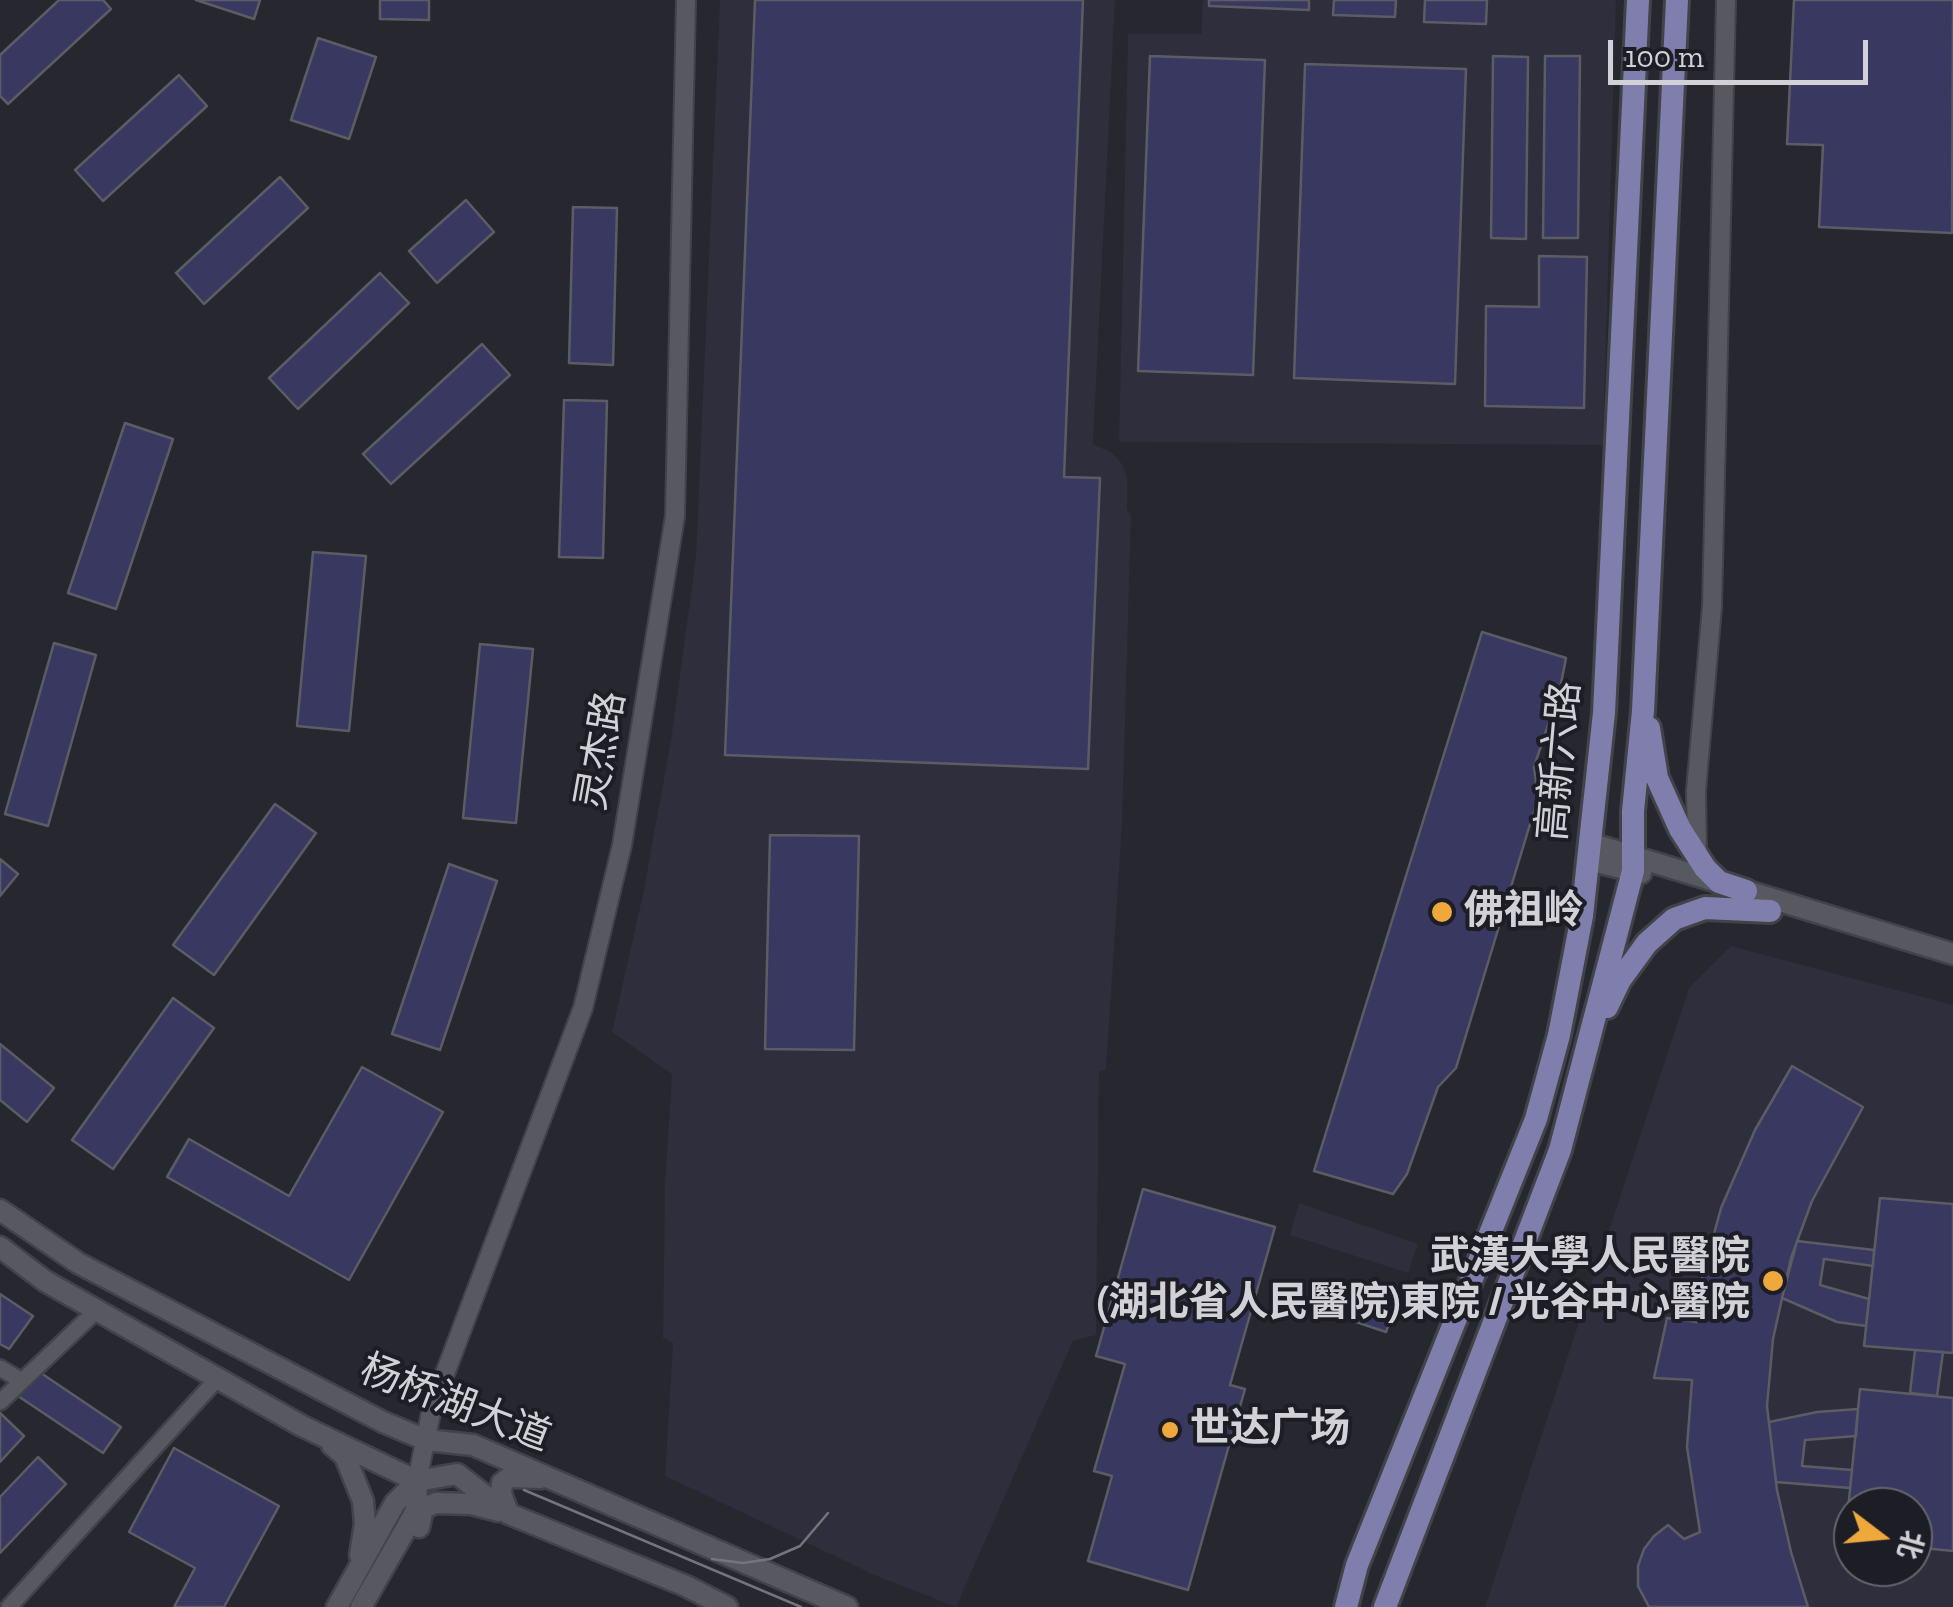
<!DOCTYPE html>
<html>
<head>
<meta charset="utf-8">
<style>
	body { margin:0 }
	#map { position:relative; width:1953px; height:1607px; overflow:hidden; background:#27272f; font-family:"Zilla Slab","Noto Sans SC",serif }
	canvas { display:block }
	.north { position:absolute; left:1833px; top:1487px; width:100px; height:100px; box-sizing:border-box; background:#1d1d25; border:2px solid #65656c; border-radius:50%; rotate:106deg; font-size:28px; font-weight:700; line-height:40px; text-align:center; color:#d1d1d7 }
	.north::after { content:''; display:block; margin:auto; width:35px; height:45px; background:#eea83c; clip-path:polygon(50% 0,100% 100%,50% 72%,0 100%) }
	.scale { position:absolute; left:1608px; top:40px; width:260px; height:45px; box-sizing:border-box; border:5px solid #d1d1d7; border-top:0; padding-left:12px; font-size:30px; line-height:35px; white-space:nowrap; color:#d1d1d7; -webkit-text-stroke:8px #1d1d25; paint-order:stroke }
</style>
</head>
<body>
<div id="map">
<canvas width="1953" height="1607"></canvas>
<div class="north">北</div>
<div class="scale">100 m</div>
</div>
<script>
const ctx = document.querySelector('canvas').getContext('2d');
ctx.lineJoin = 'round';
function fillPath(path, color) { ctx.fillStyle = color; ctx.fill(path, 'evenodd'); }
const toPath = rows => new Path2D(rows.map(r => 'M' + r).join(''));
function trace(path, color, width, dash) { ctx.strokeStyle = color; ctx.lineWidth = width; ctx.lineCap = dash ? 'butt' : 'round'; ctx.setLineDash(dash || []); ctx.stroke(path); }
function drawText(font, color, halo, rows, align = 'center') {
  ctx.font = font + ' "Zilla Slab","Noto Sans SC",serif'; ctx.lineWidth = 8; ctx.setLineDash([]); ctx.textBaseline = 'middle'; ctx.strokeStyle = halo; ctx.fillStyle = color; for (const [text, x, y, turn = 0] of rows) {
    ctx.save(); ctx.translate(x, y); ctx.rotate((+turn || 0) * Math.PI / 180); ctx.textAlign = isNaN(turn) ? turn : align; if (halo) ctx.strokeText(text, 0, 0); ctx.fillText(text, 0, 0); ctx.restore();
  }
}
fillPath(toPath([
	[720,0,1115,0,1093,444,1112,453,1122,464,1127,476,1127,509,1131,515,1122,825,1106,1070,1099,1072,1096,1335,1073,1341,956,1607,877,1576,665,1476,673,1343,663,1338,665,1184,672,1074,612,1032,643,894,671,740,696,557],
	[1203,0,1616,0,1603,445,1119,442,1128,34,1201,34],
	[1731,946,1953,1005,1953,1607,1485,1607,1689,988],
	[1853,1507,1913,1507,1913,1567,1853,1567],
	[1299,1203,1418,1244,1408,1273,1290,1235]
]), '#2e2e3c');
const building = toPath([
	[59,0,103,0,111,9,8,104,0,96,0,55,59,0],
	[196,0,260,0,254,19,196,0],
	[380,0,429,0,429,20,380,19,380,0],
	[755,0,1083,0,1064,477,1100,478,1088,769,725,755,755,0],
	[1209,0,1309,0,1309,10,1209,6,1209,0],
	[1334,0,1396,0,1395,17,1333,15,1334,0],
	[1425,0,1487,0,1486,24,1424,22,1425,0],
	[1794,0,1953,0,1952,233,1819,227,1823,145,1787,144,1794,0],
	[318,38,376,57,349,139,291,120,318,38],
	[1150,56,1265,60,1253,375,1138,371,1150,56],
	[1493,56,1528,57,1526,239,1491,238,1493,56],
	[1545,56,1580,56,1578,238,1543,238,1545,56],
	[1305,64,1466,69,1455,384,1294,378,1305,64],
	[179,75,207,106,103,201,75,170,179,75],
	[280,177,308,208,204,304,176,273,280,177],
	[466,200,494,232,437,283,409,251,466,200],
	[573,207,617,208,613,365,569,363,573,207],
	[1539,256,1587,257,1584,408,1485,406,1486,306,1539,307,1539,256],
	[380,273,409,303,298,409,269,378,380,273],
	[482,344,510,375,391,484,363,454,482,344],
	[564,400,607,401,603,558,559,557,564,400],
	[125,423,173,439,116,609,68,593,125,423],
	[313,552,366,556,349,731,297,726,313,552],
	[1482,632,1566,658,1560,689,1534,767,1538,798,1456,1068,1438,1087,1407,1174,1393,1194,1314,1171,1482,632],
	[54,643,96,655,48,826,5,814,54,643],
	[480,644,533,649,516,823,463,818,480,644],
	[275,804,316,833,214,975,173,945,275,804],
	[770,835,859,836,854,1050,765,1049,770,835],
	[0,859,18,874,0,896,0,859],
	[449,864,497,881,440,1050,392,1034,449,864],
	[173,998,214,1028,113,1169,72,1140,173,998],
	[0,1044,54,1088,27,1122,0,1100,0,1044],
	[1792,1066,1863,1107,1812,1201,1791,1258,1773,1339,1767,1406,1777,1490,1791,1552,1808,1607,1649,1607,1638,1586,1638,1566,1644,1549,1654,1536,1668,1525,1684,1539,1700,1532,1687,1447,1692,1380,1654,1378,1667,1318,1697,1322,1698,1293,1721,1208,1755,1130,1792,1066],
	[362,1067,443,1112,349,1280,167,1177,189,1139,289,1196,362,1067],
	[1143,1189,1275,1227,1230,1385,1245,1389,1188,1590,1088,1561,1112,1476,1094,1471,1125,1364,1096,1356,1143,1189],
	[1880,1198,1953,1204,1953,1353,1864,1346,1880,1198],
	[1797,1241,1874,1250,1873,1266,1824,1259,1820,1285,1869,1299,1866,1326,1837,1322,1782,1298,1797,1241],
	[1368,1286,1398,1296,1386,1332,1356,1322,1368,1286],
	[0,1294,33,1316,9,1349,0,1344,0,1294],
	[1915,1350,1943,1352,1937,1396,1910,1393,1915,1350],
	[32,1367,121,1427,103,1453,15,1394,32,1367],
	[1860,1389,1953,1398,1953,1551,1913,1547,1913,1507,1853,1507,1853,1541,1845,1540,1860,1389],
	[1858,1409,1856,1436,1805,1440,1802,1466,1852,1470,1850,1488,1776,1482,1769,1422,1817,1412,1858,1409],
	[0,1413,24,1436,0,1462,0,1413],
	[174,1448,279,1506,224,1607,174,1607,195,1568,129,1532,174,1448],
	[38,1457,66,1484,0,1553,0,1497,38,1457]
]);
fillPath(building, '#393861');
trace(building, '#5c5c65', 2.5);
const minor = toPath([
	[0,1368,22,1381],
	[0,1402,97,1310],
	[9,1607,217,1379]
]);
const tertiary = toPath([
	[1697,855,1696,791,1712,607,1726,0],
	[417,1481,432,1408,583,1008,622,845,675,516,686,0]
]);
const secondary = toPath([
	[1590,843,1953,954],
	[1589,860,1641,873],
	[0,1210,78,1263,383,1422,426,1440,473,1445,847,1607],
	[0,1247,45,1281,302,1426,417,1481,457,1474,509,1514,686,1586,727,1607],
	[332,1445,345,1456,363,1501,365,1524,360,1555],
	[508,1512,501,1494,502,1483,510,1477,541,1478],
	[419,1527,423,1508,436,1503,471,1504,499,1511],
	[337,1607,395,1503,417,1481,416,1511,361,1607]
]);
const primary = toPath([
	[1649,728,1657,778,1680,829,1705,868,1719,882,1746,891],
	[1607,1007,1620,980,1647,943,1674,919,1705,908,1770,911],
	[1346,1607,1357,1565,1536,1119,1559,1035,1582,916,1604,713,1638,0],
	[1385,1607,1560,1150,1633,871,1633,811,1643,711,1677,0]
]);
trace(minor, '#424249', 20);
trace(tertiary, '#424249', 22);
trace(secondary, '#424249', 25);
trace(primary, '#424249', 28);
trace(minor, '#585861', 15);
trace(tertiary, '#585861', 18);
trace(secondary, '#585861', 20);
trace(primary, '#7f7eac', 22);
trace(toPath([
	[524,1490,801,1607],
	[712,1559,743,1563,770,1559,800,1546,828,1513]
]), '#74747b', 2.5);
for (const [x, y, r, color] of [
	[1442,912,12,"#eea83c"],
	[1773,1281,12,"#eea83c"],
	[1170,1430,10,"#eea83c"]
]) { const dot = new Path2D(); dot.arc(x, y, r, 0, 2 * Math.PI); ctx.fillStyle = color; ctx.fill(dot); trace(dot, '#1d1d25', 4); }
drawText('40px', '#d1d1d7', '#1d1d25', [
	["灵杰路",602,751,-80],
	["高新六路",1560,761,-85],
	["杨桥湖大道",455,1404,21]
]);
drawText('bold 40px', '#d1d1d7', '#1d1d25', [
	["佛祖岭",1464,912],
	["武漢大學人民醫院",1750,1258,"right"],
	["(湖北省人民醫院)東院 / 光谷中心醫院",1750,1304,"right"],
	["世达广场",1190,1430]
], 'left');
</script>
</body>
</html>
